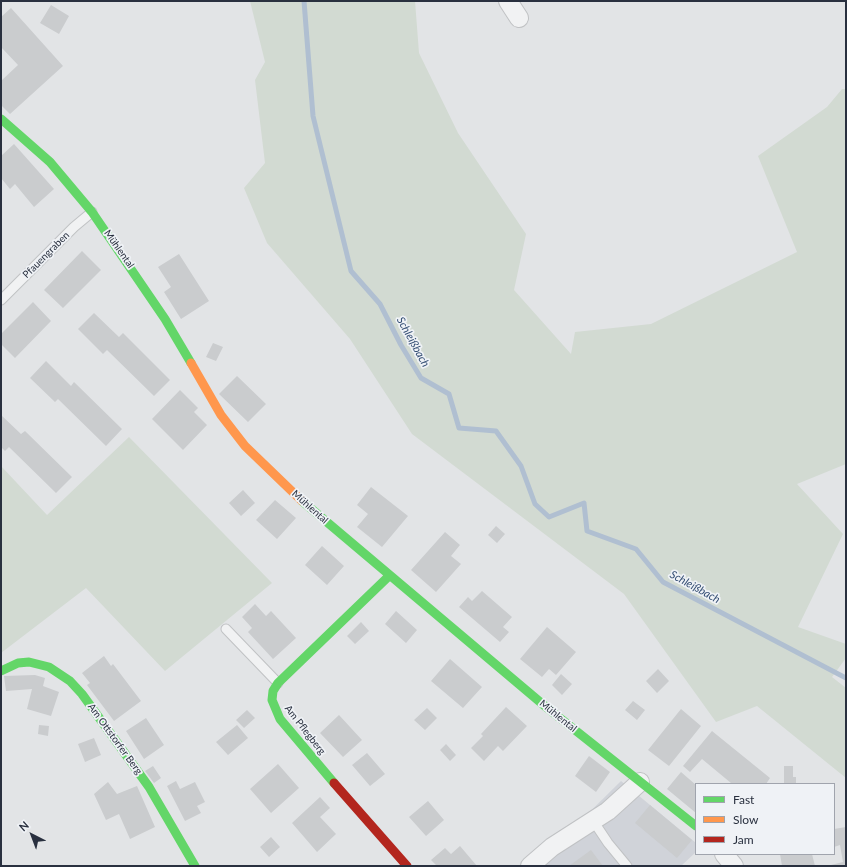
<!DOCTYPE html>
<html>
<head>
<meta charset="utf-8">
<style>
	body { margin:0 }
	#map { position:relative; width:847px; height:867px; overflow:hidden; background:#e2e4e6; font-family:Lato,sans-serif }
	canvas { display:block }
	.frame { position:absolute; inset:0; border:2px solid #29303f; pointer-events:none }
	.legend { position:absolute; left:695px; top:783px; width:140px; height:72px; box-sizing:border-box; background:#eff2f6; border:1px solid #a0a4ad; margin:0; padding:5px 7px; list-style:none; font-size:12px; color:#29303f }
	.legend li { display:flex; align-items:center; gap:8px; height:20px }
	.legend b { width:20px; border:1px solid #a0a4ad }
	.north { position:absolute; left:12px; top:815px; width:40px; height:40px; -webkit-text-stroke:3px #eff2f6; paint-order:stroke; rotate:318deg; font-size:11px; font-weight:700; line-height:16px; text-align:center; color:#29303f }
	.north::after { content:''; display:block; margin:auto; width:14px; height:18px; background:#29303f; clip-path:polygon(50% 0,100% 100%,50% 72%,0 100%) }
</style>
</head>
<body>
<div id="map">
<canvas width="847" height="867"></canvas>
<div class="frame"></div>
<ul class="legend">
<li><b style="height:5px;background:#63d668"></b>Fast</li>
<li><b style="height:5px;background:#ff974d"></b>Slow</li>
<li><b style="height:5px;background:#b3261e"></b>Jam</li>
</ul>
<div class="north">N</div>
</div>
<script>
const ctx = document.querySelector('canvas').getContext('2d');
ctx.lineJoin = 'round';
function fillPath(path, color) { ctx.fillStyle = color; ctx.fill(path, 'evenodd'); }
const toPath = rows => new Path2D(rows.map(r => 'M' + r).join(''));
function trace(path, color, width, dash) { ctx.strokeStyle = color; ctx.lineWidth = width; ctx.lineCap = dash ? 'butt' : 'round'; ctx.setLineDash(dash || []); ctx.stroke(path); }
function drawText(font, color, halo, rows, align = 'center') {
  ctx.font = font + ' Lato,sans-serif'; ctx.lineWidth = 3.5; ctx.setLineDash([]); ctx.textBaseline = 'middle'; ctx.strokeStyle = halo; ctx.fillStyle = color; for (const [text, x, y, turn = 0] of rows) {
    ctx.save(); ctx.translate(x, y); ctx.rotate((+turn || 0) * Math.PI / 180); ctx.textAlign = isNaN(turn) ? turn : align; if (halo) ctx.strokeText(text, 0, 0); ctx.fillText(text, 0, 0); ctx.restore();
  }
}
fillPath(toPath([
	[621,781,696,843,696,852,681,866,535,866]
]), '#d0d3d9');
fillPath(toPath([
	[250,1,415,1,419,53,458,133,526,234,514,290,571,354,575,332,651,324,797,252,758,156,827,107,842,89,846,89,846,464,797,484,843,534,798,627,846,644,846,658,832,677,846,688,846,778,757,706,716,722,624,594,412,434,350,339,267,243,244,188,265,163,255,80,265,62],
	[129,437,272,583,165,671,86,588,1,653,1,466,47,515]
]), '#d2dad2');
trace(toPath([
	[304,1,313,116,351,271,380,304,401,345,421,378,449,394,459,428,496,431,521,466,535,504,549,517,584,503,587,531,636,549,663,582,846,678]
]), '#b0bfd1', 5);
fillPath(toPath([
	[51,5,69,16,59,34,40,23],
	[11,8,63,66,10,114,1,105,1,81,18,65,1,47,1,17],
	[14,144,54,189,34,207,15,184,10,189,1,178,1,156],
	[82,251,101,270,63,308,44,290],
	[179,254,209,301,181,319,164,292,171,287,158,267],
	[33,302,51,321,15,358,1,344,1,334],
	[94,313,119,337,123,333,170,380,154,396,107,350,103,354,78,329],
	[213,343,223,347,216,361,206,357],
	[46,361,71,386,74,382,122,429,106,446,58,399,55,402,30,378],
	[237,376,266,404,248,422,219,394],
	[180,390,198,408,194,412,207,425,183,450,152,419],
	[1,415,21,434,25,431,72,477,56,493,9,447,5,451,1,447],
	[371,487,408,516,382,547,357,527,368,514,357,505],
	[243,490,255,503,241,516,229,503],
	[275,500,296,518,277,539,256,520],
	[496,526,505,534,497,543,488,535],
	[445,532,460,545,451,556,461,564,436,592,411,570],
	[322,546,344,566,327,585,305,565],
	[482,591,512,617,503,627,509,632,500,642,459,607,468,597,472,601],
	[255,604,266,616,271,611,296,638,273,659,248,632,252,628,242,617],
	[396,611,417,630,406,643,385,624],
	[361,622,369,631,355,644,347,636],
	[547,627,576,652,556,675,549,669,542,677,520,659],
	[104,656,111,666,113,664,141,701,114,721,87,685,90,683,82,673],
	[450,659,482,687,463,708,431,681],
	[658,669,669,681,657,693,646,681],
	[561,674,572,684,562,695,552,685],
	[35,675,45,678,43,686,59,692,51,716,27,709,32,689,6,691,4,676],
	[633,701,645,710,637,720,625,710],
	[506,707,527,726,503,751,498,746,484,761,471,748,483,736,481,734],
	[427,708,437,718,425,730,414,720],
	[681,709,701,726,669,766,648,750],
	[247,710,255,718,244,728,236,720],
	[339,715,362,740,343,757,320,733],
	[146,718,164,745,144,759,126,731],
	[39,725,49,726,48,736,38,734],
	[237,725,248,738,228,755,216,742],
	[712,731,770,778,766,784,730,784,731,783,702,759,690,772,683,766],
	[94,738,101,755,85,762,78,744],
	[446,744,456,755,450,761,440,750],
	[367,753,385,774,370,786,352,765],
	[589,756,610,772,596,792,575,776],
	[278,764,299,788,271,813,250,789],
	[153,766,161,778,154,783,145,771],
	[784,766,793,766,793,777,796,777,796,784,784,784],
	[681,772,696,785,696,813,667,789],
	[176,781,180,789,195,782,205,802,197,806,201,813,185,821,167,786],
	[108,782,117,794,137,786,155,827,130,839,119,814,106,820,94,794],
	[320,797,330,808,320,817,336,834,317,852,292,823],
	[428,801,444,820,426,836,409,817],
	[650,805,692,840,677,858,635,823],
	[846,827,846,866,827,866,843,862,840,845,834,847,834,829],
	[271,837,280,847,269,857,260,847],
	[460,846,477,866,437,866,431,860,445,848,451,854],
	[591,850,603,866,569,866],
	[780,854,812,854,815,866,782,866]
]), '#caccce');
const lane = toPath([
	[1,300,74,227,92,212],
	[226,629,278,683],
	[594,822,608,843,627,866]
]);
const street = toPath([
	[508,1,519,18],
	[724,854,734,866],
	[530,866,552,847,608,811,640,782]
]);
trace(lane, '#c0c2c4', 11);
trace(street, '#c0c2c4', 20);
trace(lane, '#f1f2f3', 9);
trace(street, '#f1f2f3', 18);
trace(toPath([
	[1,119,50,162,92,212,165,319,191,363],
	[302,501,546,707,696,826],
	[1,671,18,663,29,662,49,667,70,681,82,694,149,787,195,866],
	[334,783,280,719,272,700,273,691,278,683,389,576]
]), '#63d668', 9);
trace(toPath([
	[191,363,221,415,245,446,302,501]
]), '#ff974d', 9);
trace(toPath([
	[334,783,407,866]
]), '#b3261e', 9);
drawText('10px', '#29303f', '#eff2f6', [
	["Mühlental",119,249,55],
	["Pfauengraben",46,255,-45],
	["Mühlental",310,507,42],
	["Mühlental",558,716,39],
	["Am Pflegberg",305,730,52],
	["Am Ottstorfer Berg",115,739,54]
]);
drawText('italic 11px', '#334d73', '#eff2f6', [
	["Schleißbach",413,342,61],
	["Schleißbach",695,587,29]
]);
</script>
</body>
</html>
